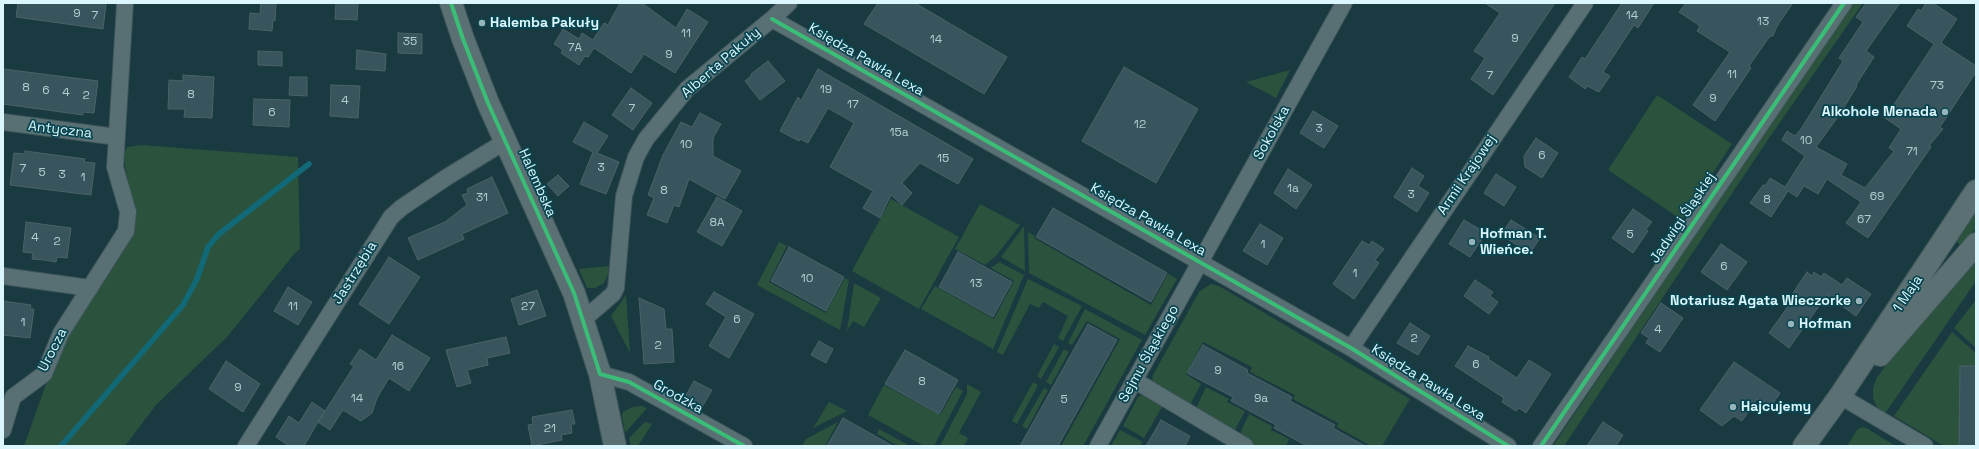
<!DOCTYPE html>
<html>
<head>
<meta charset="utf-8">
<style>
	body { margin:0 }
	#map { position:relative; width:1979px; height:449px; overflow:hidden; background:#193a40; font-family:"Space Grotesk",sans-serif }
	canvas { display:block }
	.frame { position:absolute; inset:0; border:4px solid #dbf6fc; pointer-events:none }
</style>
</head>
<body>
<div id="map">
<canvas width="1979" height="449"></canvas>
<div class="frame"></div>
</div>
<script>
const ctx = document.querySelector('canvas').getContext('2d');
ctx.lineJoin = 'round';
function fillPath(path, color) { ctx.fillStyle = color; ctx.fill(path, 'evenodd'); }
const toPath = rows => new Path2D(rows.map(r => 'M' + r).join(''));
function trace(path, color, width, dash) { ctx.strokeStyle = color; ctx.lineWidth = width; ctx.lineCap = dash ? 'butt' : 'round'; ctx.setLineDash(dash || []); ctx.stroke(path); }
function drawText(font, color, halo, rows, align = 'center') {
  ctx.font = font + ' "Space Grotesk",sans-serif'; ctx.lineWidth = 3.5; ctx.setLineDash([]); ctx.textBaseline = 'middle'; ctx.strokeStyle = halo; ctx.fillStyle = color; for (const [text, x, y, turn = 0] of rows) {
    ctx.save(); ctx.translate(x, y); ctx.rotate((+turn || 0) * Math.PI / 180); ctx.textAlign = isNaN(turn) ? turn : align; if (halo) ctx.strokeText(text, 0, 0); ctx.fillText(text, 0, 0); ctx.restore();
  }
}
fillPath(toPath([
	[1851,3,1863,3,1767,141,1564,446,1553,446],
	[1290,70,1276,98,1246,82],
	[1657,95,1732,144,1682,220,1608,170],
	[141,145,298,157,300,249,295,253,227,337,156,405,125,446,24,446,51,370,62,347,88,302,109,273,135,227,135,214,123,156,127,147],
	[891,199,959,237,919,309,852,271],
	[980,204,1020,225,996,256,985,265,955,249],
	[1976,210,1976,228,1965,243,1960,245,1957,242,1958,237],
	[1024,226,1025,271,1001,257],
	[1028,232,1035,236,1034,238,1151,305,1168,274,1177,279,1145,335,1029,273],
	[779,242,787,246,769,282,826,313,845,278,849,280,840,330,757,285],
	[1976,258,1976,281,1884,415,1880,414,1873,398,1873,389,1876,379,1901,344],
	[999,262,1024,275,993,349,921,309,935,286,994,319,1014,281,991,268],
	[609,266,608,274,604,283,595,288,587,288,579,269],
	[1028,279,1082,306,1063,341,1058,338,1068,316,1043,302,1039,308,1030,304,1003,355,997,352],
	[854,283,881,298,864,327,853,321,847,331],
	[1211,284,1219,286,1410,399,1382,446,1371,446,1337,427,1338,423,1293,399,1295,395,1250,372,1252,367,1203,342,1186,374,1201,384,1189,407,1152,383,1153,375,1199,292],
	[626,295,630,353,611,316],
	[1976,300,1976,348,1954,328],
	[1085,309,1142,340,1083,446,1061,446,1120,339,1087,321,1072,345,1068,343],
	[1952,332,1976,353,1976,446,1944,446,1894,416],
	[1054,344,1059,347,1041,379,1037,376],
	[1064,349,1069,352,1051,385,1046,382],
	[1033,382,1038,385,1017,424,1012,421],
	[967,384,981,392,959,433,968,438,964,446,940,446,967,394],
	[884,385,940,415,956,387,963,391,934,446,924,446,868,415],
	[1206,387,1229,399,1227,402,1245,411,1234,432,1195,410],
	[1044,388,1048,390,1027,429,1022,426],
	[1144,393,1165,402,1144,438,1123,426,1138,397],
	[829,402,847,411,813,428],
	[642,406,647,408,625,433,622,416,623,412,632,407],
	[1249,414,1272,426,1271,430,1289,439,1286,446,1256,446,1239,436],
	[645,422,652,424,638,446,631,446,629,438],
	[838,422,825,446,802,446,806,439],
	[1862,427,1866,428,1894,445,1847,446,1857,430],
	[879,429,910,446,898,446,877,434],
	[1120,430,1143,442,1140,446,1111,446]
]), '#2b523c');
trace(toPath([
	[61,446,183,305,197,279,208,247,219,234,309,164]
]), '#116978', 5.5);
const building = toPath([
	[18,3,103,3,106,4,103,29,16,17,18,3],
	[261,3,276,3,275,21,273,20,272,31,249,29,250,13,260,14,261,3],
	[336,3,358,3,357,20,335,19,336,3],
	[620,3,642,3,676,28,687,9,708,22,675,73,644,54,631,73,594,48,588,57,585,56,579,65,561,53,563,50,554,44,563,29,579,39,582,33,593,40,604,23,608,25,620,3],
	[878,3,915,3,1007,57,984,94,864,24,878,3],
	[1485,3,1555,3,1493,95,1471,79,1485,58,1474,51,1500,13,1485,3],
	[1622,3,1654,3,1638,28,1634,25,1603,72,1610,76,1599,92,1587,86,1585,89,1569,77,1582,57,1585,59,1622,3],
	[1686,3,1793,3,1777,26,1773,36,1770,36,1749,66,1751,68,1715,121,1693,105,1730,52,1697,31,1700,26,1679,12,1686,3],
	[1866,3,1900,3,1866,51,1874,57,1856,85,1857,86,1840,114,1816,147,1847,164,1841,175,1865,188,1894,151,1889,148,1901,129,1885,118,1934,44,1907,26,1918,9,1921,11,1926,3,1933,3,1957,19,1941,43,1976,66,1976,72,1940,127,1943,129,1929,146,1931,147,1868,238,1846,223,1861,202,1827,179,1818,194,1804,186,1797,197,1788,191,1771,217,1750,203,1763,185,1766,185,1770,178,1785,187,1805,156,1782,140,1787,131,1795,136,1801,129,1843,61,1839,58,1863,22,1856,17,1866,3],
	[398,33,422,34,422,54,398,53,398,33],
	[357,50,386,54,385,71,356,69,357,50],
	[258,51,282,52,282,66,258,65,258,51],
	[768,61,785,81,760,100,745,81,752,75,751,74,768,61],
	[1124,67,1198,109,1156,183,1082,141,1124,67],
	[3,69,98,81,94,113,83,112,83,115,3,104,3,69],
	[818,69,973,159,958,184,920,163,902,183,912,193,902,205,891,195,880,218,863,208,873,191,830,167,854,123,828,108,808,143,800,139,799,141,780,131,798,97,801,101,818,69],
	[183,75,214,77,212,118,184,117,185,109,168,109,169,80,183,81,183,75],
	[290,77,307,77,307,96,289,95,290,77],
	[331,85,360,86,358,118,330,116,331,85],
	[631,88,652,103,633,130,612,115,631,88],
	[254,99,290,100,289,127,253,125,254,99],
	[1313,111,1338,126,1324,148,1300,133,1313,111],
	[700,113,721,124,713,138,713,156,741,171,725,199,689,179,679,207,674,205,667,223,647,215,654,198,648,195,663,155,681,122,692,127,700,113],
	[584,122,608,136,597,153,619,162,606,194,580,184,593,152,573,142,584,122],
	[1536,138,1558,153,1542,178,1525,167,1524,156,1536,138],
	[25,151,85,159,84,162,95,163,91,195,10,185,14,153,25,154,25,151],
	[1412,168,1424,176,1418,186,1429,193,1417,212,1394,197,1412,168],
	[1288,169,1312,185,1296,209,1274,193,1288,169],
	[1496,174,1516,187,1504,206,1484,193,1496,174],
	[558,175,569,186,558,196,547,184,558,175],
	[492,177,508,213,462,234,464,239,418,260,408,238,445,222,467,205,462,195,468,193,467,189,492,177],
	[717,197,742,211,722,246,697,232,717,197],
	[1053,208,1167,273,1151,302,1036,237,1053,208],
	[1633,209,1652,222,1646,229,1648,231,1633,253,1612,238,1633,209],
	[1464,220,1486,233,1470,257,1449,244,1464,220],
	[1511,220,1540,238,1530,253,1501,235,1511,220],
	[26,222,71,228,67,258,57,257,56,262,44,260,32,259,33,253,23,252,26,222],
	[1260,224,1283,238,1267,265,1243,251,1260,224],
	[1362,241,1369,245,1372,241,1384,249,1375,260,1379,263,1354,299,1333,284,1362,241],
	[1721,244,1747,262,1727,290,1701,272,1721,244],
	[789,247,844,277,826,311,771,281,789,247],
	[958,252,1012,282,993,317,939,287,958,252],
	[389,257,420,277,389,324,359,304,389,257],
	[1807,272,1812,276,1814,272,1821,277,1824,273,1842,285,1847,278,1871,294,1856,316,1827,295,1789,348,1769,333,1794,298,1791,296,1807,272],
	[1475,280,1493,292,1490,296,1498,302,1489,314,1464,296,1475,280],
	[288,287,312,302,298,325,274,311,288,287],
	[537,290,546,316,519,325,511,299,537,290],
	[714,292,754,314,729,358,709,346,726,317,706,304,714,292],
	[639,298,664,309,666,329,672,329,674,362,644,364,639,298],
	[3,301,31,305,30,309,34,309,30,338,3,335,3,301],
	[1661,303,1683,318,1660,352,1646,343,1649,338,1641,333,1661,303],
	[1410,323,1430,336,1418,355,1397,343,1410,323],
	[1088,324,1117,340,1058,446,1020,446,1088,324],
	[392,335,430,358,409,391,389,378,377,398,372,413,361,421,343,410,330,430,318,422,304,446,289,446,276,437,289,416,299,423,312,402,325,411,318,422,354,366,350,364,360,349,376,360,392,335],
	[506,337,510,353,487,358,488,365,467,370,471,383,457,387,446,350,506,337],
	[819,341,833,349,826,363,811,355,819,341],
	[1203,345,1248,370,1247,373,1292,397,1290,401,1335,425,1333,428,1365,446,1307,446,1274,428,1276,425,1231,401,1233,397,1187,373,1203,345],
	[1468,346,1489,357,1488,359,1517,378,1529,360,1551,374,1526,413,1519,408,1516,411,1502,402,1504,398,1455,366,1468,346],
	[905,350,958,380,939,414,885,384,905,350],
	[226,361,260,384,243,412,209,389,226,361],
	[1734,362,1780,393,1770,408,1757,399,1742,421,1734,416,1722,426,1700,410,1734,362],
	[1960,366,1976,366,1976,446,1959,446,1960,366],
	[694,381,712,390,701,409,684,399,694,381],
	[572,410,575,424,571,424,572,433,561,435,562,440,532,446,528,425,533,424,532,417,572,410],
	[843,418,893,446,827,446,843,418],
	[1161,420,1190,436,1185,446,1146,446,1161,420],
	[1603,422,1623,435,1616,446,1587,446,1603,422]
]);
fillPath(building, '#38555e');
trace(building, '#4b6268', 1);
const street = toPath([
	[772,19,1351,348,1508,446],
	[3,122,117,137],
	[3,276,90,288],
	[583,320,613,294,616,288,624,196,636,157,646,139,687,89,772,19,789,3],
	[1351,348,1585,3],
	[600,374,629,382,744,446],
	[1134,380,1245,446],
	[1840,396,1925,446],
	[3,430,13,397,44,374,61,333,126,231,128,212,115,167,125,3],
	[246,446,391,217,401,208,447,177,506,141],
	[1098,446,1344,3],
	[1541,446,1844,3]
]);
const secondary = toPath([
	[451,3,463,39,488,103,574,293,600,374,615,446],
	[1880,355,1976,244],
	[1804,446,1840,396,1976,191]
]);
trace(street, '#3c5459', 18);
trace(secondary, '#3c5459', 24);
trace(street, '#586f73', 16);
trace(secondary, '#5a7072', 22);
trace(toPath([
	[451,3,463,39,488,103,574,293,600,374,629,382,744,446],
	[772,19,1351,348,1508,446],
	[1541,446,1844,3]
]), '#3abd76', 4);
for (const [x, y, r, color] of [
	[482,23,4,"#97b4ba"],
	[1945,112,4,"#97b4ba"],
	[1472,242,4,"#97b4ba"],
	[1859,301,4,"#97b4ba"],
	[1791,324,4,"#97b4ba"],
	[1733,407,4,"#97b4ba"]
]) { const dot = new Path2D(); dot.arc(x, y, r, 0, 2 * Math.PI); ctx.fillStyle = color; ctx.fill(dot); trace(dot, '#094550', 1.5); }
drawText('12px', '#b2ced4', null, [
	["9",77,14],
	["7",95,16],
	["14",1632,16],
	["13",1763,22],
	["11",686,34],
	["9",1515,39],
	["14",936,40],
	["35",410,42],
	["7A",575,48],
	["9",669,55],
	["11",1732,75],
	["7",1490,76],
	["73",1937,86],
	["8",26,88],
	["19",826,90],
	["6",46,91],
	["4",66,93],
	["8",191,95],
	["2",86,96],
	["9",1713,99],
	["4",345,101],
	["17",853,105],
	["7",632,109],
	["6",272,113],
	["12",1140,125],
	["3",1319,129],
	["15a",899,133],
	["10",1806,141],
	["10",686,145],
	["71",1912,152],
	["6",1542,156],
	["15",943,159],
	["3",601,168],
	["7",23,169],
	["5",42,173],
	["3",62,175],
	["1",83,178],
	["1a",1293,189],
	["8",664,191],
	["3",1411,195],
	["69",1877,197],
	["31",482,198],
	["8",1767,200],
	["67",1864,220],
	["8A",717,223],
	["5",1630,235],
	["4",35,238],
	["2",57,242],
	["1",1263,245],
	["6",1724,267],
	["1",1355,274],
	["10",807,279],
	["13",976,284],
	["11",293,307],
	["27",528,307],
	["6",737,320],
	["1",23,323],
	["4",1658,330],
	["2",1414,339],
	["2",658,346],
	["6",1476,365],
	["16",398,367],
	["9",1218,371],
	["8",922,382],
	["9",238,388],
	["14",357,399],
	["9a",1261,399],
	["5",1064,400],
	["21",550,429]
]);
drawText('bold 14px', '#dbf6fc', '#094550', [
	["Halemba Pakuły",490,23],
	["Alkohole Menada",1937,112,"right"],
	["Hofman T.",1480,234],
	["Wieńce.",1480,250],
	["Notariusz Agata Wieczorke",1851,301,"right"],
	["Hofman",1799,324],
	["Hajcujemy",1741,407]
], 'left');
drawText('14px', '#dbf6fc', '#094550', [
	["Księdza Pawła Lexa",866,60,30],
	["Alberta Pakuły",721,63,-41],
	["Antyczna",60,130,7],
	["Sokolska",1272,133,-61],
	["Armii Krajowej",1467,175,-56],
	["Halembska",537,183,66],
	["Jadwigi Śląskiej",1683,218,-56],
	["Księdza Pawła Lexa",1148,220,30],
	["Jastrzębia",355,273,-58],
	["1 Maja",1908,294,-56],
	["Urocza",53,350,-63],
	["Sejmu Śląskiego",1149,354,-61],
	["Księdza Pawła Lexa",1428,383,32],
	["Grodzka",678,397,29]
]);
</script>
</body>
</html>
